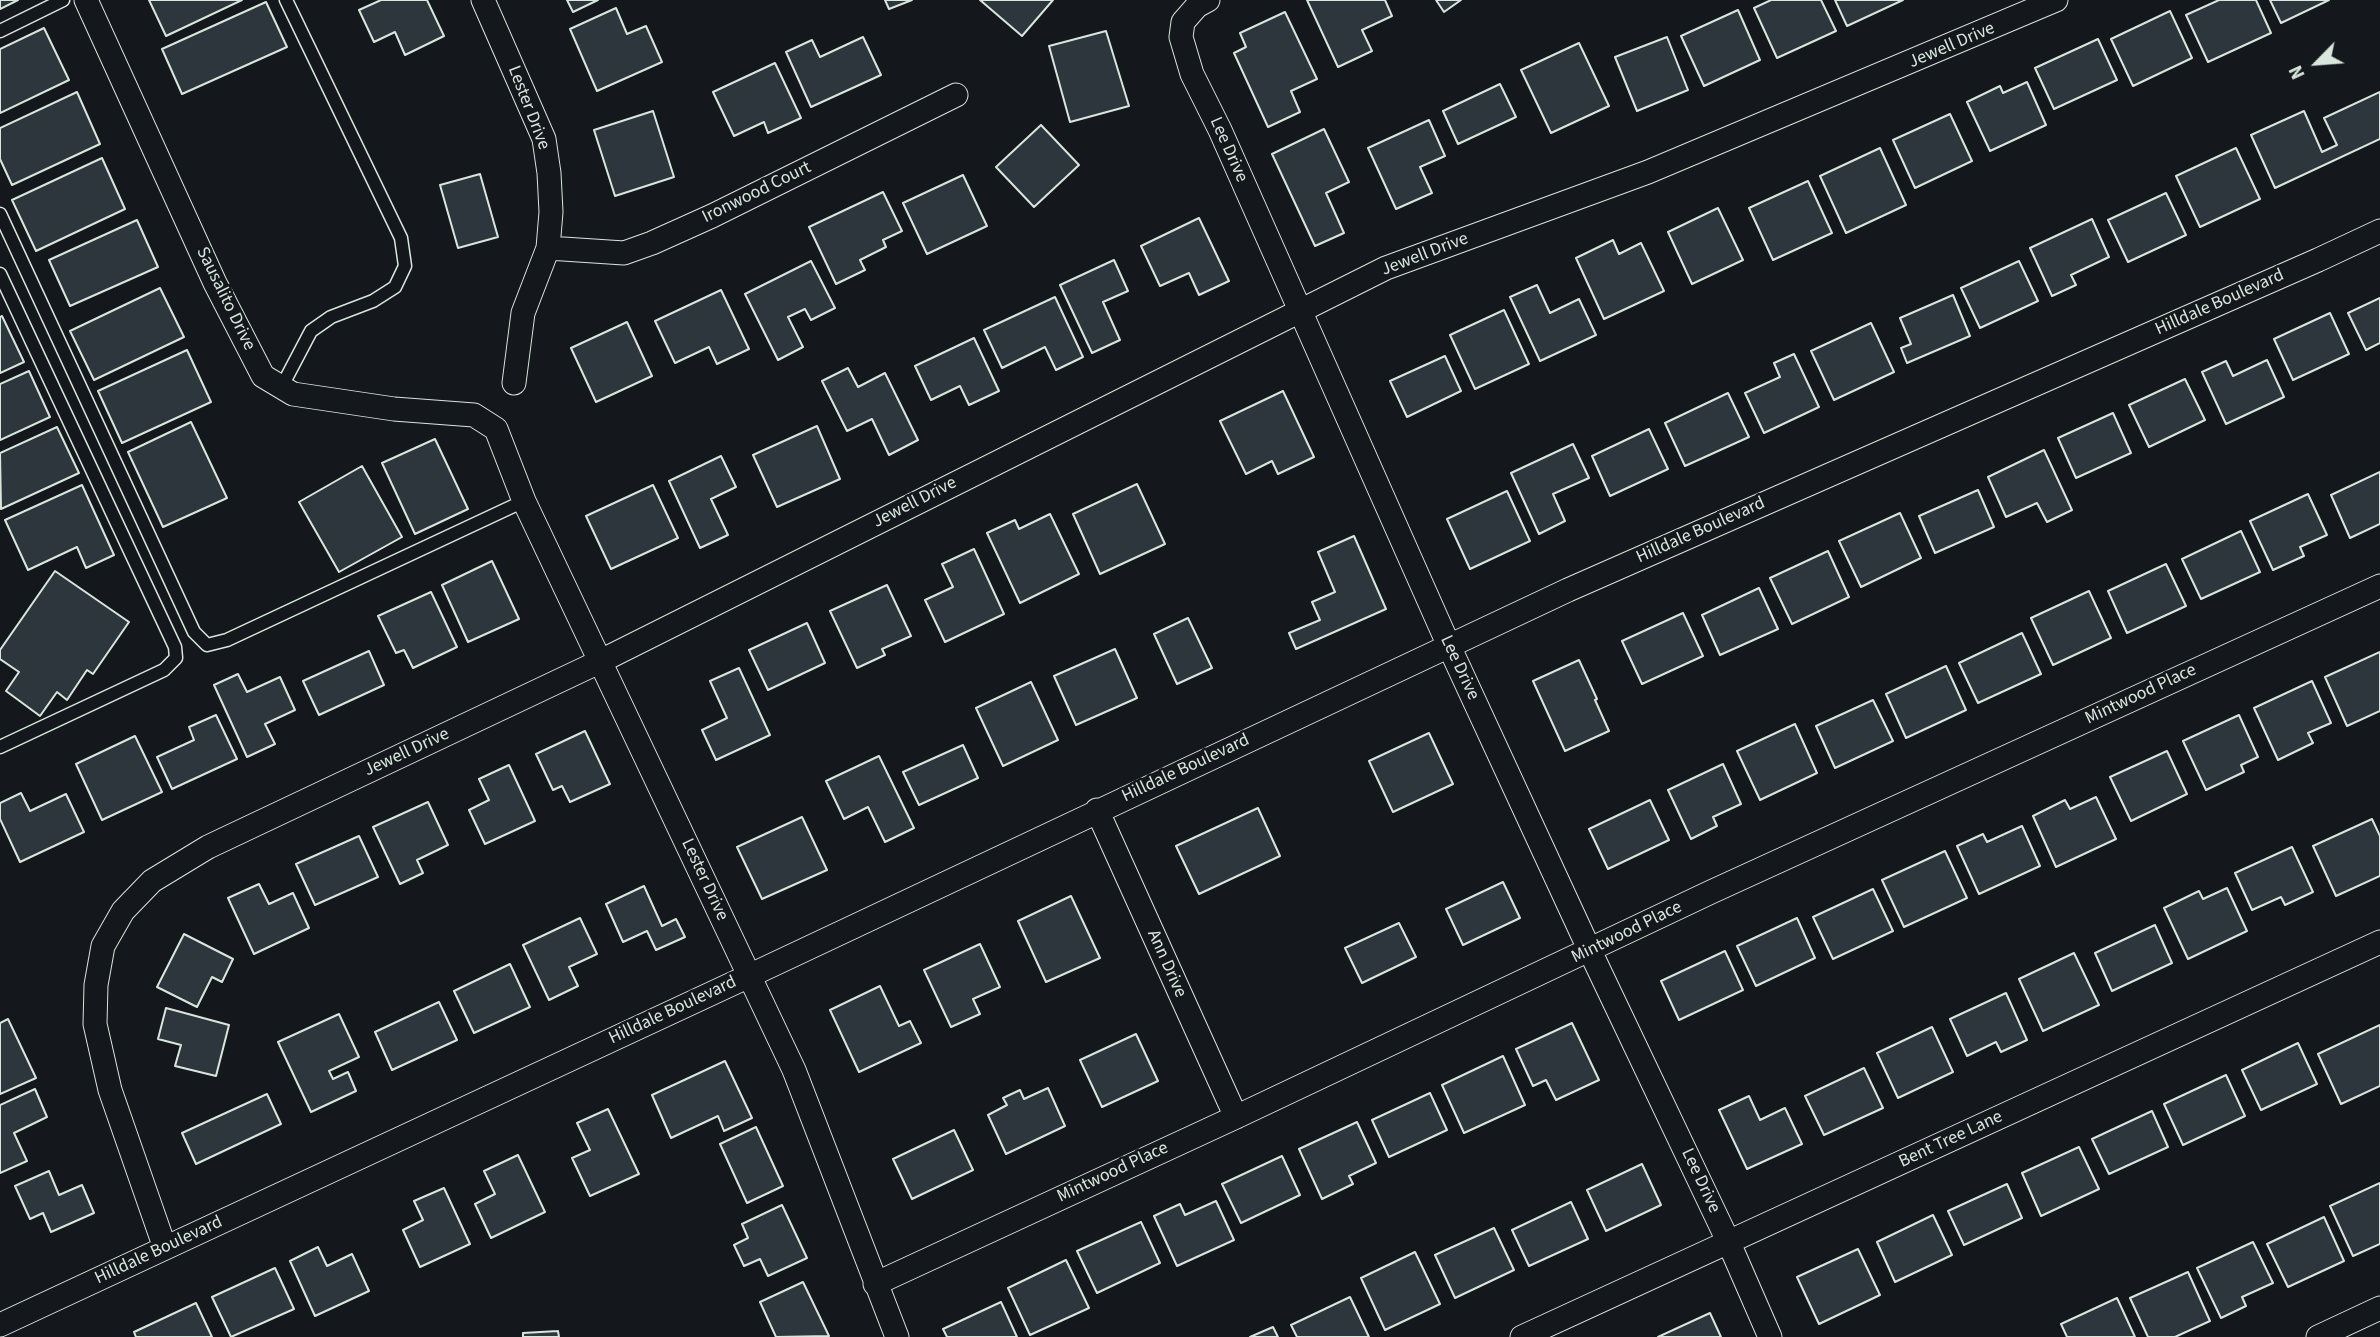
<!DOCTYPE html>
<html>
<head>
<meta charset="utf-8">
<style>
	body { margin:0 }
	#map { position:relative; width:2380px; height:1337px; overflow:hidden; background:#14181c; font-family:"Source Sans 3",sans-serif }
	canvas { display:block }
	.north { position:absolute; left:2282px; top:28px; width:70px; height:70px; -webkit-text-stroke:5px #14181c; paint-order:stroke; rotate:245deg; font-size:19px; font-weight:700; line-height:28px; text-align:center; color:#d8e6dc }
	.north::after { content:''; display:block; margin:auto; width:24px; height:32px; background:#d8e6dc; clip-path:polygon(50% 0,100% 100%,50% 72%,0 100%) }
</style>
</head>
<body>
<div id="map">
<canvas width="2380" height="1337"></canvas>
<div class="north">N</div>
</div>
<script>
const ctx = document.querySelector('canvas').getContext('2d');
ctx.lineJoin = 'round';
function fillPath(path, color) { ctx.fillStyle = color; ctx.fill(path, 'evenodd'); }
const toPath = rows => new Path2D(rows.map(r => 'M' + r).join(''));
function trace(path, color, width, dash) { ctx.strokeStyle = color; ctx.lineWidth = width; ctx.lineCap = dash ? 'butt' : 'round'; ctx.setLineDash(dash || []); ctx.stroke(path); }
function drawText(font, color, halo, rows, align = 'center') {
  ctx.font = font + ' "Source Sans 3",sans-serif'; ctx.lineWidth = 5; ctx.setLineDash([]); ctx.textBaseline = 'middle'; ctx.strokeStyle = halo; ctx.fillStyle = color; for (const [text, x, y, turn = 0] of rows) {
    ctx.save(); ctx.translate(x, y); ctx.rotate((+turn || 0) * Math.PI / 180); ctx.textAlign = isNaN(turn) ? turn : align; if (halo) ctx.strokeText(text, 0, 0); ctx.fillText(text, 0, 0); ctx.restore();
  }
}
const building = toPath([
	[0,0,18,0,0,9,0,0],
	[149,0,242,0,166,36,149,0],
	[381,0,427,0,444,36,405,55,395,32,374,42,359,10,381,0],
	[567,0,598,0,573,12,567,0],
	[885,0,912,0,889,9,885,0],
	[980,0,1053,0,1022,36,980,0],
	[1307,0,1385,0,1392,16,1362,30,1372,51,1338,67,1307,0],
	[1436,0,1461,0,1444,12,1436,0],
	[1771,0,1821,0,1836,31,1777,58,1754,8,1771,0],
	[1835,0,1903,0,1847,26,1835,0],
	[2219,0,2256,0,2271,33,2208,62,2186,15,2219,0],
	[2270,0,2329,0,2281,23,2270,0],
	[266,2,287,47,182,94,162,49,266,2],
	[616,8,627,34,646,26,662,62,597,91,570,29,616,8],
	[1738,10,1760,60,1704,86,1681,36,1738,10],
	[2170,11,2192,58,2133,86,2111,39,2170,11],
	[1285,12,1317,79,1291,91,1300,112,1268,127,1234,53,1246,47,1240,33,1285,12],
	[44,28,69,80,0,113,0,49,44,28],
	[1106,31,1129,106,1070,122,1049,46,1106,31],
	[863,37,881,75,811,107,786,52,812,40,820,57,863,37],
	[1667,37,1688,90,1637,111,1615,57,1667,37],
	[2098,39,2117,80,2054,109,2035,68,2098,39],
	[1579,43,1609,106,1551,133,1521,70,1579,43],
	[775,63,801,118,768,133,764,122,734,136,713,92,775,63],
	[2027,82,2046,125,1990,151,1967,102,2000,86,2003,93,2027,82],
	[1500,84,1516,117,1458,144,1443,111,1500,84],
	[77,92,100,144,12,185,0,159,0,128,77,92],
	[2380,92,2380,139,2275,188,2251,135,2304,111,2322,152,2337,145,2324,118,2380,92],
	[653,111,674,177,615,196,594,130,653,111],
	[1950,114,1972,161,1915,188,1893,140,1950,114],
	[1429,120,1445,156,1420,167,1432,193,1396,209,1368,148,1429,120],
	[1041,125,1079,165,1034,207,996,167,1041,125],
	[1324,129,1349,182,1326,193,1344,233,1315,246,1272,154,1324,129],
	[1880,148,1906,205,1846,233,1820,176,1880,148],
	[2236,148,2260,199,2200,227,2176,176,2236,148],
	[102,158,125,209,36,251,12,200,102,158],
	[480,174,498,237,458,248,440,185,480,174],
	[963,175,987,226,927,254,903,203,963,175],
	[1808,181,1832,233,1773,260,1749,208,1808,181],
	[883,192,902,231,883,240,886,247,860,260,865,270,836,284,809,227,883,192],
	[2166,193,2186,235,2128,262,2108,220,2166,193],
	[1718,208,1743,260,1692,284,1668,232,1718,208],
	[1199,218,1229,281,1199,295,1189,273,1160,286,1141,246,1199,218],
	[2092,219,2109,257,2071,275,2076,285,2052,296,2030,248,2092,219],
	[137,220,158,267,70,306,49,260,137,220],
	[1613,240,1619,254,1641,243,1664,291,1604,319,1576,258,1613,240],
	[1114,260,1128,291,1103,302,1120,340,1092,353,1060,285,1114,260],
	[811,261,835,308,811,320,805,309,788,317,803,347,778,360,745,294,811,261],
	[2019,261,2038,301,1980,328,1961,288,2019,261],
	[1537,285,1550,313,1579,299,1596,335,1540,361,1510,297,1537,285],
	[160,288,184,337,94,380,70,331,160,288],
	[721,290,749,349,717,364,709,347,675,363,655,321,721,290],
	[1953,295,1970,336,1907,363,1901,348,1911,344,1900,318,1953,295],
	[1055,297,1083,357,1056,370,1045,347,1002,368,984,330,1055,297],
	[2380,298,2380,343,2366,350,2348,313,2380,298],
	[1504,310,1529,364,1475,389,1450,335,1504,310],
	[2330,313,2349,354,2293,380,2274,339,2330,313],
	[2,316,24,362,0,373,0,317,2,316],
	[627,322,652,376,596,402,571,348,627,322],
	[1871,323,1894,372,1834,400,1811,351,1871,323],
	[974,338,999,391,969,405,960,386,931,400,915,366,974,338],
	[187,350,211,402,122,443,98,391,187,350],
	[1794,354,1819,407,1764,433,1745,393,1780,377,1774,363,1794,354],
	[1445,356,1461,391,1407,417,1390,381,1445,356],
	[2267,360,2284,397,2226,424,2202,372,2226,361,2233,376,2267,360],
	[848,368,858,387,885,373,918,440,889,455,872,419,847,431,822,381,848,368],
	[29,371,50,417,0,440,0,384,29,371],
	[2185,379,2205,420,2149,447,2129,405,2185,379],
	[1283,391,1314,457,1278,474,1272,461,1246,474,1220,421,1283,391],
	[1728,393,1749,437,1685,466,1665,423,1728,393],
	[2113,413,2131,453,2076,478,2058,438,2113,413],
	[191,422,227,498,163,527,128,452,191,422],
	[817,426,840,479,777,507,753,455,817,426],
	[57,427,79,473,1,509,0,453,57,427],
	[1649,429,1668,469,1610,496,1592,456,1649,429],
	[435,439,468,509,415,534,382,463,435,439],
	[1573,444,1589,478,1553,494,1565,521,1539,534,1511,473,1573,444],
	[2044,450,2072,510,2047,522,2037,503,2006,517,1988,477,2044,450],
	[721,456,736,487,711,499,728,535,700,548,669,481,721,456],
	[362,466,402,537,339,572,299,502,362,466],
	[2380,472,2380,524,2350,538,2331,495,2380,472],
	[1137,484,1165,544,1100,574,1073,514,1137,484],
	[82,485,114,555,86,568,77,547,28,570,5,520,82,485],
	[653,485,678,538,611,569,586,516,653,485],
	[1978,490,1994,527,1935,553,1919,516,1978,490],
	[1507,491,1530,541,1470,569,1447,519,1507,491],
	[2308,494,2327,535,2300,547,2304,556,2273,570,2250,521,2308,494],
	[1900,513,1921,558,1861,587,1839,541,1900,513],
	[1050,514,1079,574,1020,603,987,533,1015,520,1019,529,1050,514],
	[2241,531,2260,572,2201,599,2182,559,2241,531],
	[1354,536,1386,609,1296,649,1289,633,1320,620,1312,602,1335,592,1318,552,1354,536],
	[974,549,1004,614,945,642,925,600,953,587,942,564,974,549],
	[1828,551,1849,597,1792,624,1770,578,1828,551],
	[492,561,519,619,468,642,442,585,492,561],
	[2166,564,2186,606,2127,633,2108,591,2166,564],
	[55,571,129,622,93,674,87,670,67,700,57,692,40,716,6,691,19,672,0,659,0,650,55,571],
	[887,585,911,636,882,649,885,655,857,668,830,611,887,585],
	[1759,588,1778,629,1720,655,1702,615,1759,588],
	[2089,591,2111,638,2053,665,2031,618,2089,591],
	[431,592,457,647,413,668,404,650,396,653,378,616,431,592],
	[1683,613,1703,656,1642,684,1622,641,1683,613],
	[1188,618,1212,668,1177,684,1154,634,1188,618],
	[807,623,825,663,768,690,749,650,807,623],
	[2022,633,2041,674,1978,703,1959,663,2022,633],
	[1115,649,1137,698,1076,725,1054,676,1115,649],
	[369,651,384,685,319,715,303,681,369,651],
	[2380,652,2380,711,2347,726,2325,677,2380,652],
	[1579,660,1597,699,1595,700,1609,731,1565,751,1533,681,1579,660],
	[1946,666,1966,710,1906,738,1886,694,1946,666],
	[739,668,770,735,716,760,702,730,727,718,710,681,739,668],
	[238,674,247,692,280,677,295,710,265,724,275,744,247,757,214,685,238,674],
	[2312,681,2331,723,2308,733,2313,743,2278,760,2254,708,2312,681],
	[1031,682,1058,740,1003,766,976,708,1031,682],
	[1873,700,1893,741,1835,768,1816,726,1873,700],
	[216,715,237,759,172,789,157,757,194,740,189,727,216,715],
	[2239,715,2258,757,2241,765,2244,772,2206,790,2183,741,2239,715],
	[1795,724,1817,773,1760,800,1737,751,1795,724],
	[585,731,610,784,570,802,562,786,553,790,536,754,585,731],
	[1429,733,1453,784,1393,812,1369,761,1429,733],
	[135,736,162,792,102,820,76,764,135,736],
	[963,745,978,778,919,805,903,772,963,745],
	[2167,751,2187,794,2131,821,2110,777,2167,751],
	[879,756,914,828,885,842,868,807,844,819,826,781,879,756],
	[1723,764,1741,804,1713,817,1717,826,1691,839,1668,790,1723,764],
	[509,765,535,821,485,844,469,810,489,800,479,779,509,765],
	[21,793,30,811,66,794,84,832,20,862,0,819,0,803,21,793],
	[2096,797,2116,839,2056,867,2033,816,2065,800,2070,809,2096,797],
	[1650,800,1669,840,1608,869,1589,829,1650,800],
	[428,802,448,845,417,860,423,873,400,884,373,827,428,802],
	[1258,808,1280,856,1199,894,1176,846,1258,808],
	[802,817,827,870,762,899,737,847,802,817],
	[2372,819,2380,836,2380,876,2336,896,2313,846,2372,819],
	[2022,826,2040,866,1979,894,1957,846,1983,834,1987,842,2022,826],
	[359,836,378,877,315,905,296,864,359,836],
	[2292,847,2313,892,2285,905,2281,897,2252,910,2235,873,2292,847],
	[1945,851,1967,898,1904,927,1882,880,1945,851],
	[1503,882,1520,918,1463,945,1446,909,1503,882],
	[259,884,269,904,293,893,309,928,254,954,228,898,259,884],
	[644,886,662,926,676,919,685,937,656,950,647,931,623,942,606,904,644,886],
	[2227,888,2247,931,2188,959,2164,908,2199,891,2203,899,2227,888],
	[1873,889,1893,931,1833,959,1813,917,1873,889],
	[1071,896,1100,958,1046,982,1018,921,1071,896],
	[580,918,597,954,569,967,578,986,549,1000,523,945,580,918],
	[1797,918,1815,958,1756,986,1737,946,1797,918],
	[1399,923,1416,957,1362,983,1345,948,1399,923],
	[2155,925,2172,963,2112,991,2095,953,2155,925],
	[184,934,233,959,222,982,212,977,197,1007,157,987,184,934],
	[980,944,1000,987,973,999,980,1014,951,1027,924,970,980,944],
	[1725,951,1743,990,1679,1020,1661,981,1725,951],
	[2074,953,2099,1005,2043,1031,2019,979,2074,953],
	[510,964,530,1007,474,1033,454,991,510,964],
	[880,986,899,1026,910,1021,921,1043,859,1072,830,1010,880,986],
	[2006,993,2027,1040,2001,1052,1996,1042,1967,1056,1950,1019,2006,993],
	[439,1002,457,1040,392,1070,375,1032,439,1002],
	[166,1008,229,1025,216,1076,175,1066,181,1045,158,1039,166,1008],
	[339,1014,359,1057,329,1071,333,1079,348,1072,356,1091,311,1112,278,1042,339,1014],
	[8,1019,36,1078,0,1094,0,1023,8,1019],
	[1572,1023,1599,1080,1556,1100,1546,1080,1533,1086,1516,1049,1572,1023],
	[2380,1025,2380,1086,2341,1104,2318,1054,2380,1025],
	[1932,1027,1953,1072,1898,1098,1877,1053,1932,1027],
	[1136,1034,1158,1081,1102,1107,1080,1060,1136,1034],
	[2298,1043,2317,1084,2261,1110,2242,1070,2298,1043],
	[1503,1056,1525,1105,1464,1133,1442,1085,1503,1056],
	[725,1061,752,1118,724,1131,718,1116,671,1138,652,1095,725,1061],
	[1864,1068,1883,1108,1824,1135,1805,1096,1864,1068],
	[2226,1075,2245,1116,2183,1145,2164,1104,2226,1075],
	[1048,1088,1065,1126,1006,1154,988,1115,1007,1105,1003,1098,1020,1090,1024,1099,1048,1088],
	[35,1089,47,1117,14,1133,27,1161,0,1173,0,1105,35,1089],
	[1430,1093,1447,1130,1389,1157,1372,1120,1430,1093],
	[267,1094,281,1124,196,1164,182,1133,267,1094],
	[1749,1096,1760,1120,1785,1108,1802,1144,1747,1169,1719,1110,1749,1096],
	[608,1109,639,1174,590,1196,572,1158,590,1150,577,1123,608,1109],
	[2152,1111,2168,1147,2109,1174,2092,1139,2152,1111],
	[1357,1122,1376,1163,1349,1176,1353,1184,1322,1199,1299,1149,1357,1122],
	[756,1127,783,1186,747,1203,720,1144,756,1127],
	[954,1130,973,1170,912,1199,893,1159,954,1130],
	[2079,1147,2099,1189,2041,1216,2022,1173,2079,1147],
	[518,1155,545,1212,491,1238,475,1204,495,1194,484,1171,518,1155],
	[1282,1156,1300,1195,1241,1223,1222,1184,1282,1156],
	[1642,1164,1661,1205,1606,1231,1587,1190,1642,1164],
	[49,1171,59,1195,82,1185,94,1213,51,1232,43,1213,30,1219,15,1186,49,1171],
	[2380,1183,2380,1244,2353,1256,2330,1206,2380,1183],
	[2007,1184,2022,1218,1964,1245,1948,1211,2007,1184],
	[444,1188,470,1244,420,1267,403,1230,423,1220,414,1201,444,1188],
	[1216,1201,1234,1240,1177,1266,1154,1216,1180,1204,1185,1215,1216,1201],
	[1571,1202,1588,1239,1529,1266,1512,1230,1571,1202],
	[782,1205,807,1258,768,1276,760,1259,744,1266,734,1245,748,1238,742,1224,782,1205],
	[1933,1215,1952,1255,1895,1282,1877,1242,1933,1215],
	[2324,1217,2344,1261,2288,1287,2267,1244,2324,1217],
	[1141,1222,1160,1263,1097,1293,1077,1251,1141,1222],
	[1494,1228,1514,1270,1455,1298,1435,1255,1494,1228],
	[2253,1242,2273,1283,2242,1297,2246,1306,2221,1318,2197,1268,2253,1242],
	[318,1247,327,1266,352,1254,369,1291,315,1316,290,1261,318,1247],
	[1858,1249,1880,1295,1819,1324,1797,1277,1858,1249],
	[1415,1252,1440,1304,1385,1330,1361,1278,1415,1252],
	[1066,1260,1089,1308,1030,1335,1008,1288,1066,1260],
	[275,1268,294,1309,231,1337,212,1297,275,1268],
	[2188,1272,2210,1321,2175,1337,2148,1337,2130,1298,2188,1272],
	[803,1282,829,1336,776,1337,760,1302,803,1282],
	[1350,1297,1369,1337,1297,1337,1291,1325,1350,1297],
	[2117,1298,2135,1337,2067,1337,2061,1324,2117,1298],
	[1001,1302,1017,1337,947,1337,943,1329,1001,1302],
	[196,1303,212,1337,136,1337,134,1332,196,1303],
	[1710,1313,1721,1337,1658,1337,1710,1313],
	[1273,1327,1278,1337,1250,1337,1273,1327],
	[558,1331,559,1337,523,1337,523,1333,558,1331]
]);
fillPath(building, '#2c363c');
trace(building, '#d8e6dc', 2);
const service = toPath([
	[0,31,63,0],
	[0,214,194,632,207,645,227,640,524,501],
	[0,274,175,647,176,658,164,670,0,747],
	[281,388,311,331,331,317,373,301,395,287,405,266,401,238,286,0]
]);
const minor = toPath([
	[86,0,215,283,263,376,293,394,394,409,474,415,496,429,524,501,794,1070,897,1337],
	[483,0,544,139,549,173,551,212,548,248,523,313,514,383],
	[1208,0,1197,6,1183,22,1181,37,1192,74,1220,130,1449,646,1590,951,1729,1243,1770,1337],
	[548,248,624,253,652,243,712,216,956,95],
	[1097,810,1236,1117],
	[165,1248,110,1090,95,1024,96,985,103,946,123,911,152,881,208,847,601,661,1386,268,1648,172,2056,0],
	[875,1284,1236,1117,1711,892,2380,586],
	[0,1325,749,976,1568,590,2318,260,2380,231],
	[1522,1337,2380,942],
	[2318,1337,2380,1308]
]);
trace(service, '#d8e6dc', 15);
trace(minor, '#d8e6dc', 25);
trace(service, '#14181c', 12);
trace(minor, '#14181c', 23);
drawText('18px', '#d8e6dc', '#14181c', [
	["Jewell Drive",1952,46,-23],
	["Lester Drive",528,108,69],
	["Lee Drive",1228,150,66],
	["Ironwood Court",757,193,-26],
	["Jewell Drive",1425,255,-21],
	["Sausalito Drive",225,299,64],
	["Hilldale Boulevard",2220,303,-24],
	["Jewell Drive",915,503,-27],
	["Hilldale Boulevard",1701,531,-24],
	["Lee Drive",1459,668,65],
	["Mintwood Place",2141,695,-25],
	["Jewell Drive",407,753,-25],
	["Hilldale Boulevard",1186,769,-25],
	["Lester Drive",704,880,65],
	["Mintwood Place",1627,933,-26],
	["Ann Drive",1166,964,66],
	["Hilldale Boulevard",673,1011,-25],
	["Bent Tree Lane",1951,1140,-25],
	["Mintwood Place",1113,1173,-25],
	["Lee Drive",1700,1181,65],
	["Hilldale Boulevard",159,1251,-25]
]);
</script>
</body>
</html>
